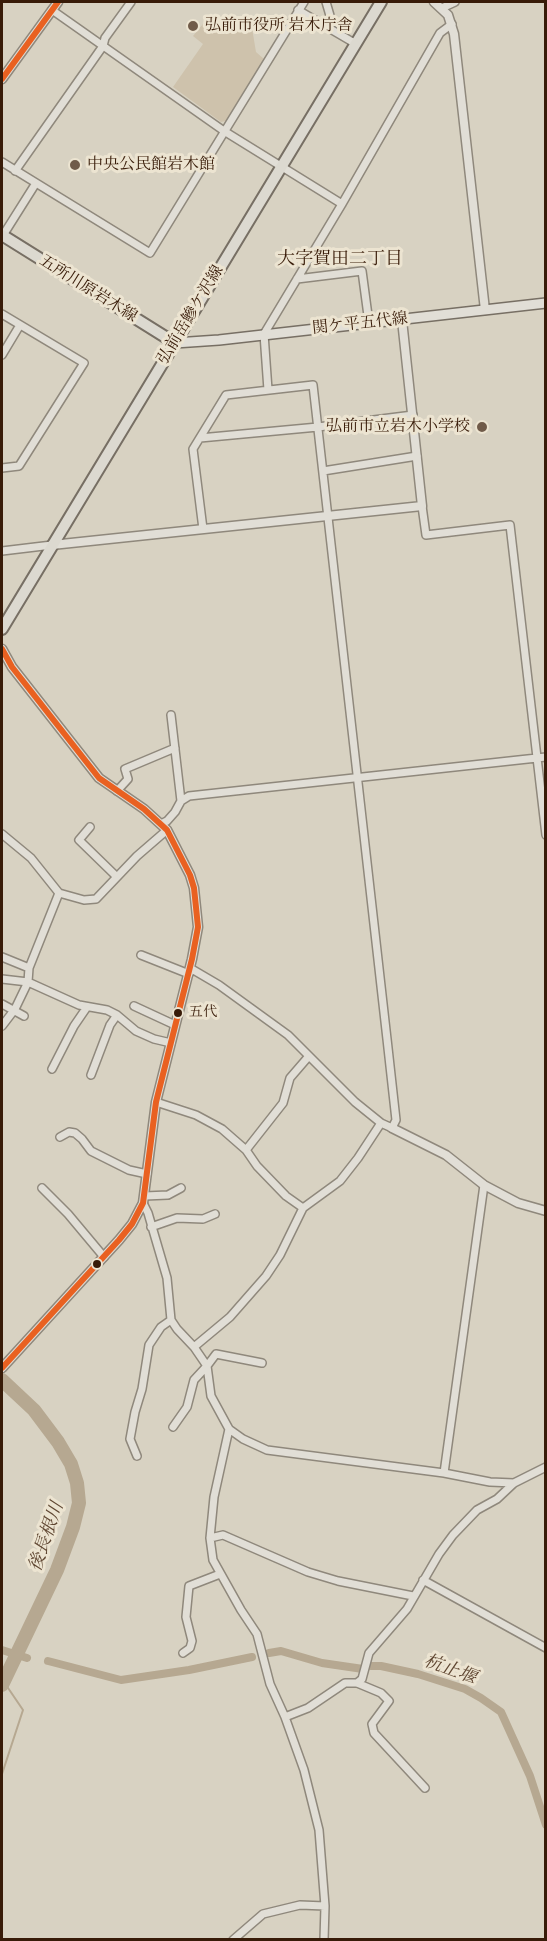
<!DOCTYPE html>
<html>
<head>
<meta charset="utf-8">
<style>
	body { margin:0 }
	#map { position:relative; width:547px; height:1941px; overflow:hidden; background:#d8d2c2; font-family:"IM FELL Great Primer",serif }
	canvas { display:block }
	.frame { position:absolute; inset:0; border:3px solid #381b08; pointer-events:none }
</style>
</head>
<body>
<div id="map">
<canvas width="547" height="1941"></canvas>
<div class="frame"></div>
</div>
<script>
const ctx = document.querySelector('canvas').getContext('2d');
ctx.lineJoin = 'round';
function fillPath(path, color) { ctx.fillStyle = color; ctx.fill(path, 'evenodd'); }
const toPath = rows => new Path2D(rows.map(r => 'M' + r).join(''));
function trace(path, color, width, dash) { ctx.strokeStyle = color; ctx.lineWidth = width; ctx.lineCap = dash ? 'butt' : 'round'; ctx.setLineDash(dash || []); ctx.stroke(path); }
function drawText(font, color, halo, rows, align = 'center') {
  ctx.font = font + ' "IM FELL Great Primer","Noto Serif JP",serif'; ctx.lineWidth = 6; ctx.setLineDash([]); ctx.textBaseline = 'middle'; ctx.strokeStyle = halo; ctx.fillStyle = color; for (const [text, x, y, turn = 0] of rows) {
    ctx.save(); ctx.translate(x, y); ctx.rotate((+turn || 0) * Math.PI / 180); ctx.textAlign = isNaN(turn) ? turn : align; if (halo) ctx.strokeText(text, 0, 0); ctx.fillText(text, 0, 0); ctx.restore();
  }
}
fillPath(toPath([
	[243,16,251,22,256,52,264,59,226,121,221,122,173,87,203,44,193,36,207,19]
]), '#cec2ac');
trace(toPath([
	[2,1774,23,1710,4,1682]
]), '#b6a891', 2);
trace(toPath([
	[2,1650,27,1658],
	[269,1653,281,1651,322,1663,363,1669],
	[48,1661,121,1680,189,1670,252,1657],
	[371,1666,381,1666,418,1674,465,1689,481,1698,501,1712,530,1776,546,1825]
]), '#b6a891', 8);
trace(toPath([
	[2,1380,34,1410,58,1442,71,1464,77,1483,79,1503,73,1527,57,1570,2,1685]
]), '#b6a891', 14);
const minor = toPath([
	[326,2,331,19],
	[442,8,455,2],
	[52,10,224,131,342,204],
	[298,10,356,44],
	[2,162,150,253,304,2],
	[15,171,103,46,105,38,131,2],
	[2,237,36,183],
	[297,279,362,271,369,323],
	[2,314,84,363,19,466,2,468],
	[2,355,20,325],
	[268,390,264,334,342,204,440,33,452,24],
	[200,438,318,427,413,415],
	[323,471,417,456],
	[422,506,426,535,510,525,546,835],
	[2,551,52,545],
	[171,715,181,801],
	[117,791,128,779,125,769,175,748],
	[161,824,167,821,175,812,181,801,189,796,546,757],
	[90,827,79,840,117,877],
	[2,834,31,858,59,893,84,900,96,899,137,856,167,830],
	[59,893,29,968,28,982,79,1005,107,1010,117,1015,136,1031,154,1039,171,1043],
	[141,955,189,974],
	[2,957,29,968],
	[190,968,219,985,288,1035,355,1102,381,1123,392,1128,396,1120,387,1039,313,385,226,395,193,449,203,529],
	[2,979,28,982,15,1009,2,1026],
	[2,1004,24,1016],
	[134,1006,175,1025],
	[52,1069,74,1026,87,1007],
	[91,1075,110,1025,117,1015],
	[156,1102,196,1115,222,1129,246,1150,257,1166,286,1196,303,1208],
	[60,1137,69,1132,75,1133,82,1139,91,1151,129,1170,147,1174],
	[246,1150,283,1103,290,1078,309,1056],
	[42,1188,68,1214,104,1257],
	[145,1196,168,1195,181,1188],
	[143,1203,148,1213,167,1278,171,1320,177,1329,194,1347,207,1366,211,1396,229,1429,243,1439,267,1450,444,1473,490,1482,514,1483],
	[151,1227,177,1218,203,1219,215,1214],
	[194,1347,230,1317,266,1276,280,1255,303,1208,340,1181,358,1158,381,1123],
	[173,1427,187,1407,194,1380,207,1366,216,1354,262,1363],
	[229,1429,214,1497,210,1538,213,1560,241,1610,257,1634,270,1684,285,1717,304,1770,319,1830,325,1906,324,1940],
	[137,1456,130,1439,135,1412,142,1389,149,1345,161,1327,171,1320],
	[444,1473,484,1185],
	[210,1538,223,1535,308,1572,338,1581,413,1596],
	[423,1580,546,1648],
	[183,1653,190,1648,192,1641,186,1617,189,1586,220,1574],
	[357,1683,362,1679,369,1653,407,1609,439,1554,453,1535,477,1510,497,1499,514,1483,546,1467],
	[285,1717,308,1708,345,1683,357,1683,381,1693,389,1701,372,1724,374,1733,425,1788],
	[233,1940,263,1914,300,1905,325,1906]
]);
const tertiary = toPath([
	[434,2,448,15,454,34,485,310],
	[2,79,58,2],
	[52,545,422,506,402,320],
	[2,649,12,667,99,778,144,809,167,830,190,875,194,888,198,927,192,959,156,1102,143,1203,132,1224,119,1240,2,1368],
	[392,1128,446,1155,484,1185,518,1203,546,1211]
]);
const secondary = toPath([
	[175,343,219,340,546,303]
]);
const primary = toPath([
	[2,235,175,343],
	[2,629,381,2]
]);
trace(minor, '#8f887c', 10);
trace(tertiary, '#8f887c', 11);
trace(secondary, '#776f64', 12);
trace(primary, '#776f64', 14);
trace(minor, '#e1ded6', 7);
trace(tertiary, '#e1ded6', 8);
trace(secondary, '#e1ded6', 9);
trace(primary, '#dcd9d0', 10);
trace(toPath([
	[2,79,58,2],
	[2,649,12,667,99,778,144,809,167,830,190,875,194,888,198,927,192,959,156,1102,143,1203,132,1224,119,1240,2,1368]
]), '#e96121', 6);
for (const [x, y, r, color] of [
	[193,26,6,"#705b49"],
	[75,165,6,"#705b49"],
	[482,427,6,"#705b49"],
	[178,1013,5,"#381b08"],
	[97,1264,5,"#381b08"]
]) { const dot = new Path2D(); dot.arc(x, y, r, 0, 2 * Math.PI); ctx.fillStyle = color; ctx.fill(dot); trace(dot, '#ece4d1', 2); }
drawText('14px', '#381b08', '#ece4d1', [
	["五代",189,1013]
], 'left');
drawText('16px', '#381b08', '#ece4d1', [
	["弘前市役所 岩木庁舎",205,26],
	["中央公民館岩木館",87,165],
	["弘前市立岩木小学校",470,427,"right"]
], 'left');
drawText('16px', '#381b08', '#ece4d1', [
	["五所川原岩木線",88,289,32],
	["弘前岳鰺ケ沢線",191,315,-59],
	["関ケ平五代線",360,324,-6]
]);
drawText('18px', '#381b08', '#ece4d1', [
	["大字賀田二丁目",340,260]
]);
drawText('italic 18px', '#5f4631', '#ece4d1', [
	["後長根川",47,1537,-71],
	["杭止堰",450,1670,20]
]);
</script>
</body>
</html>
